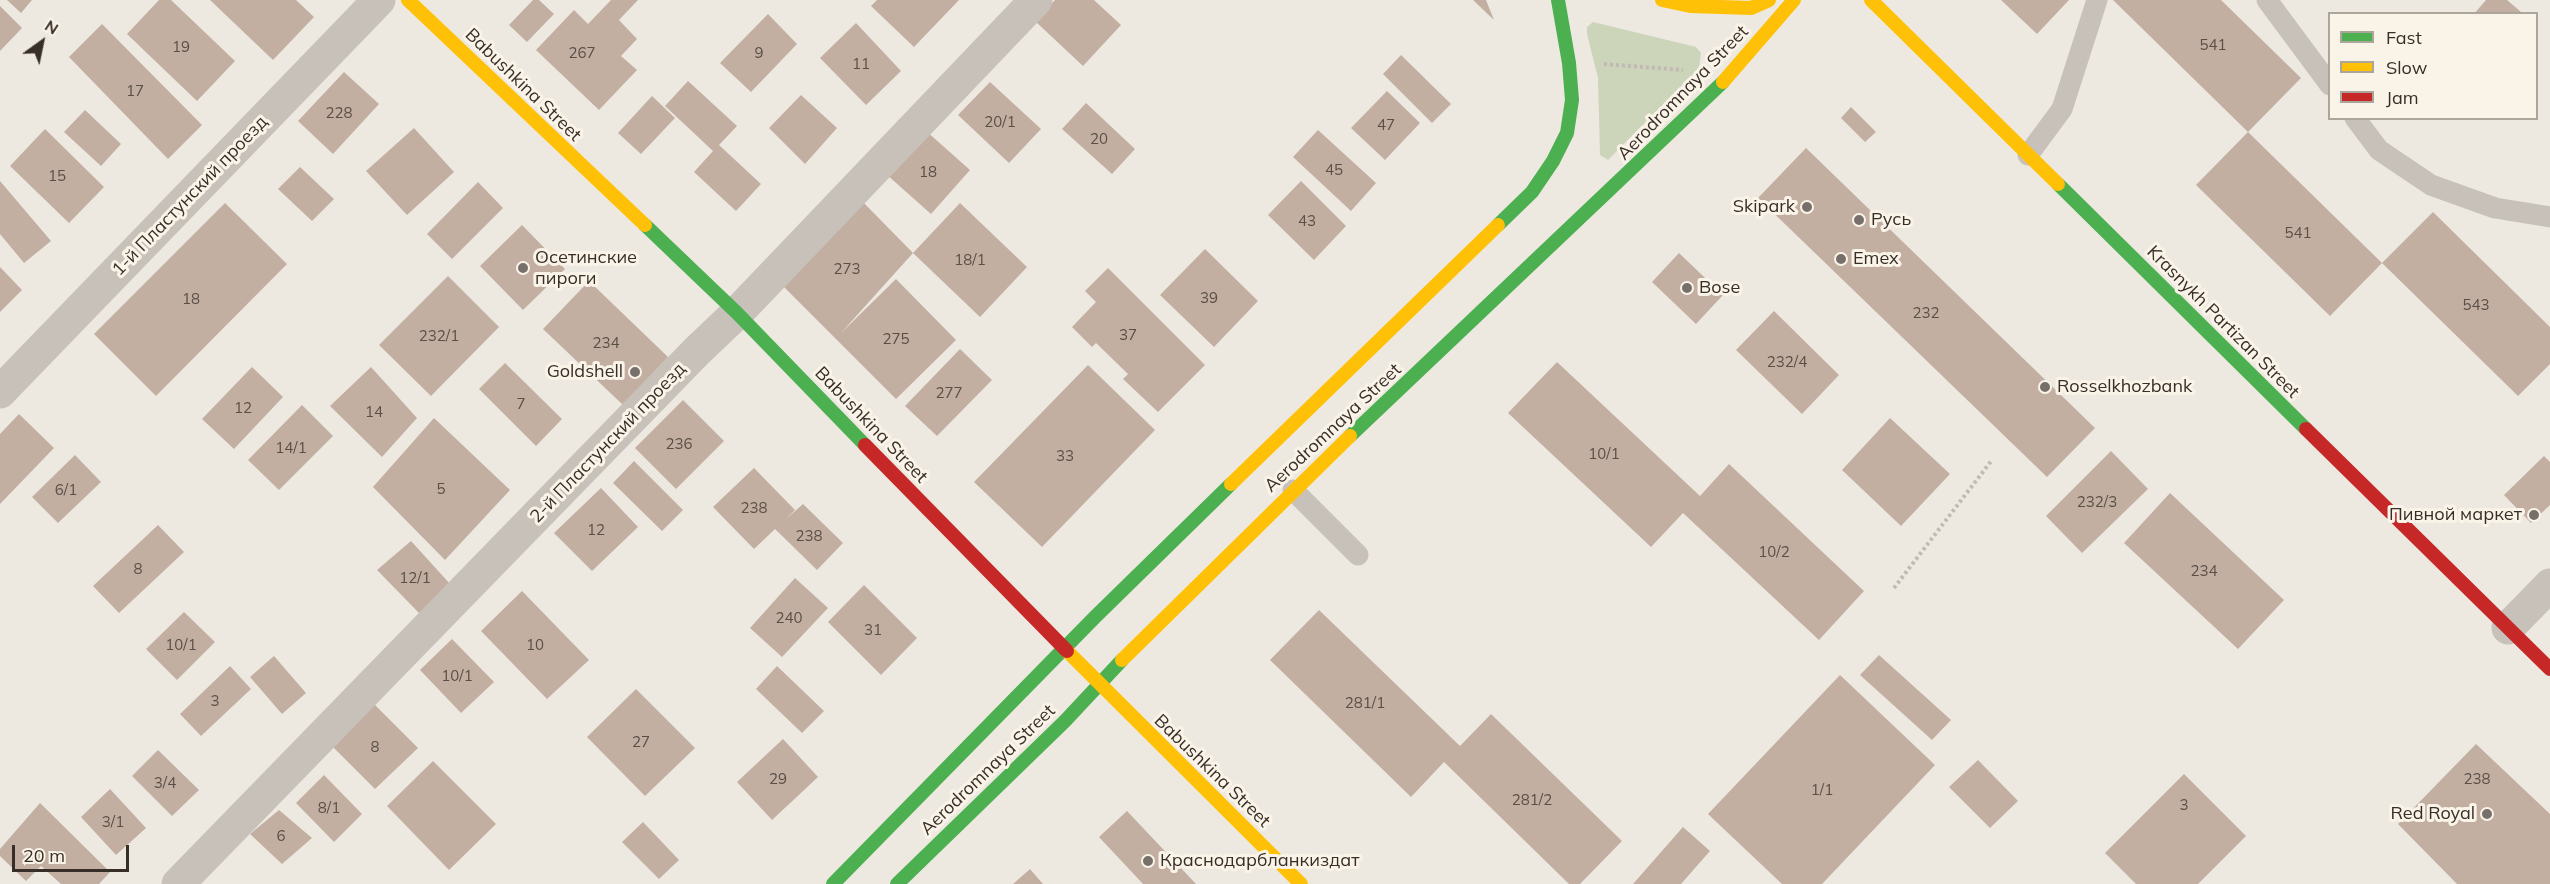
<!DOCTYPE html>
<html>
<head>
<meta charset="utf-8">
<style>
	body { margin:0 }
	#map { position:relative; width:2550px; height:884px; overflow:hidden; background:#ede9e1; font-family:Mulish,sans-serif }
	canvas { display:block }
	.legend { position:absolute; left:2328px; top:12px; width:210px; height:108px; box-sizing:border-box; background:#faf4e8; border:2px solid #aca59b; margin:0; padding:8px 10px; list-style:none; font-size:18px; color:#382e28 }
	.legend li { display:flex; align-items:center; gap:12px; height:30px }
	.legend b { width:30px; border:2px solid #aca59b }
	.north { position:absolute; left:12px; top:12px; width:60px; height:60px; -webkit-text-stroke:4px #faf4e8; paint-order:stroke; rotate:33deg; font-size:16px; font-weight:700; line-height:24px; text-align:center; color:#382e28 }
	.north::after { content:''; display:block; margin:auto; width:21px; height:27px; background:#382e28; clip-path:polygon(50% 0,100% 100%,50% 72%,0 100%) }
	.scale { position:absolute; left:12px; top:845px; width:117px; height:27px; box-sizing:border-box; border:3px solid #382e28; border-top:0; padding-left:8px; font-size:18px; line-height:21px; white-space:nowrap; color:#382e28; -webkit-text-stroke:4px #faf4e8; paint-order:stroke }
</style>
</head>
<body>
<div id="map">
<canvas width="2550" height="884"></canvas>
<ul class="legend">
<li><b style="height:8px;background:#4caf50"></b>Fast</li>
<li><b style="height:8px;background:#ffc107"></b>Slow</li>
<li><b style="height:8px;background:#c62828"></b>Jam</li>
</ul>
<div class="north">N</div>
<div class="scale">20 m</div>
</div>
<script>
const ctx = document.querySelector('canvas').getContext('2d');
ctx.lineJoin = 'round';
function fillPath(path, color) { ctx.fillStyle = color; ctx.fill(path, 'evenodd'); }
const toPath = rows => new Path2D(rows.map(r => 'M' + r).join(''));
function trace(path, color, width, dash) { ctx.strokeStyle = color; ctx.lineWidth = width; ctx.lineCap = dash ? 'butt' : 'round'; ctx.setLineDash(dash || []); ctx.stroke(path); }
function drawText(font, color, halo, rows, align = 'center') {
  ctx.font = font + ' Mulish,sans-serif'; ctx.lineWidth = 6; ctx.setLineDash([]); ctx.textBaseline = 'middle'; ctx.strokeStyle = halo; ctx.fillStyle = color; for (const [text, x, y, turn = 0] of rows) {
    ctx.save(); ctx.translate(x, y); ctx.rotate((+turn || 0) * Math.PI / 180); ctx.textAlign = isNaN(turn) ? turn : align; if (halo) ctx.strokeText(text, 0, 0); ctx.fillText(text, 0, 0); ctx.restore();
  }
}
fillPath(toPath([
	[1593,22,1696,47,1701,53,1699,68,1608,160,1600,155,1598,78,1587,34,1587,27]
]), '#ccd4ba');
fillPath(toPath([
	[7,0,32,0,21,13],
	[159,0,171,0,235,61,197,101,127,34],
	[210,0,296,0,314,17,273,60],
	[533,0,539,0,554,14,527,42,509,25],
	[611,0,638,0,619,20,637,39,621,56,637,70,599,110,536,50,574,10,588,24],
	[877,0,959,0,914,47,871,6],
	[1055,0,1094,0,1121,25,1083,66,1035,21],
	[1473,0,1486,0,1494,20],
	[2001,0,2069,0,2037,34],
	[2113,0,2221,0,2301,78,2248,132],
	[2486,0,2507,0,2521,12,2474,14],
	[0,6,22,28,0,51],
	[768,14,797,44,751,92,720,63],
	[856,23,901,71,866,105,820,58],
	[102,24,202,125,168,159,69,57],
	[1401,55,1451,104,1432,123,1383,74],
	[344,72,379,104,333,154,298,121],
	[688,81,737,126,719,145,761,184,736,211,694,172,713,151,665,106],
	[990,82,1041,129,1009,163,958,115],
	[1387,91,1420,123,1385,160,1351,128],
	[801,95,837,128,805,164,769,128],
	[652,96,675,118,641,154,618,133],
	[1086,103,1135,149,1112,174,1062,129],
	[1851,107,1876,132,1865,142,1841,118],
	[85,110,121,144,101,166,64,132],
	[414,128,454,172,407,215,366,171],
	[45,129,104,187,69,223,10,166],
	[925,130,970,170,931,214,886,174],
	[1318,130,1376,183,1351,211,1293,157],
	[2248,132,2382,263,2433,212,2550,327,2550,364,2518,396,2382,263,2330,316,2196,185],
	[1806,148,2095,428,2047,477,1758,198],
	[300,167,334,199,312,221,278,189],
	[0,181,51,241,24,263,0,234],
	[1301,181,1346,226,1314,260,1268,215],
	[478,182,503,208,452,259,427,234],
	[860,199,913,253,960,203,1027,267,980,317,913,253,841,333,896,279,956,340,896,399,782,285],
	[225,203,287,264,156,396,94,334],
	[522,225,565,269,523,310,480,266],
	[1205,249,1258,301,1214,347,1160,295],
	[1679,253,1723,295,1696,324,1652,282],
	[0,267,22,290,0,312],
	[1108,268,1205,365,1158,412,1123,379,1128,374,1096,343,1092,347,1072,327,1096,302,1085,291],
	[448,276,499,327,431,396,379,345],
	[589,281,668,357,623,405,543,329],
	[1774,311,1839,375,1802,414,1736,350],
	[960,349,992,380,937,436,905,406],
	[1557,362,1700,496,1729,464,1864,591,1819,640,1683,513,1651,547,1508,413],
	[505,363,562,419,536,446,479,389],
	[1088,365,1155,430,1042,547,974,482],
	[252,367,283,397,234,449,202,419],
	[371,367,417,418,382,457,330,406],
	[683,400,724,441,676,489,635,448],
	[302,405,333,436,279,490,248,460],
	[19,414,54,448,0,504,0,434],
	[434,418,510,490,445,560,373,487],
	[1890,418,1950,474,1901,526,1842,470],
	[2111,451,2148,489,2082,553,2046,516],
	[75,455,101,482,58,523,32,497],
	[2544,456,2550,462,2550,505,2531,523,2504,495],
	[634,461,683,510,662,531,613,483],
	[754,468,795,510,785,520,803,504,843,543,817,570,775,529,754,549,713,507],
	[601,488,638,527,592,571,554,533],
	[2170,493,2284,600,2238,649,2124,543],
	[158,525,184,552,119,613,93,586],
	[411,541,451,585,420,614,377,570],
	[795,578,828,608,782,657,750,628],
	[864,585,917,638,881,675,828,622],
	[522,591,589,660,547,699,481,631],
	[1319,610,1460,746,1491,714,1622,841,1580,884,1569,884,1444,762,1411,797,1270,660],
	[184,612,215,642,177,680,146,649],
	[452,639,494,682,461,713,420,670],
	[1879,655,1951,720,1932,740,1860,675],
	[274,656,306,693,282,714,250,677],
	[230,666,251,689,201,736,180,714],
	[777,666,824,711,802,733,756,689],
	[1840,675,1935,765,1822,884,1782,884,1708,814],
	[636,689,695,748,645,796,587,737],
	[374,704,418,748,375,789,332,746],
	[783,739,818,777,772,820,737,782],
	[2476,744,2550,814,2550,884,2457,884,2398,824],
	[158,750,199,790,172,816,132,776],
	[1978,760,2018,801,1990,828,1949,787],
	[433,761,496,824,449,870,387,806],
	[2184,774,2246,836,2198,884,2136,884,2105,853],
	[324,775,362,814,334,842,296,803],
	[110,789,146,828,116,855,81,817],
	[40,803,110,872,99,884,61,884,41,866,26,881,0,856,0,849],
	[279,810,312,838,282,864,250,834],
	[1127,811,1196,884,1143,884,1099,837],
	[643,822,679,860,659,879,622,842],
	[1683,827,1710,851,1681,884,1633,884],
	[1030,869,1043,884,1013,884]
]), '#c2afa2');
trace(toPath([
	[1604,64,1683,70],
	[1894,588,1992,460]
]), '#c0bab2', 4, [3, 3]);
trace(toPath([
	[2267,0,2330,85],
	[2355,118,2379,150,2431,185,2495,208,2550,217],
	[2028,155,2062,109,2097,0],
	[1293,490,1358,555]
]), '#c7c1ba', 21);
trace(toPath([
	[0,392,379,0],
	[2508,628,2550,585],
	[178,884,697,351,737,313,1036,0]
]), '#c7c1ba', 33);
trace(toPath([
	[2058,184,2306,429],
	[645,225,737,313,865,445],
	[1498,225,1532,192,1553,161,1567,133,1572,100,1569,63,1558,0],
	[1350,436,1723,82],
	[833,884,1095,617,1231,484],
	[897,884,1065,721,1122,660]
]), '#4caf50', 14);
trace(toPath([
	[408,0,645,225],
	[1662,0,1690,6,1751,8,1769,0],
	[1871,0,2058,184],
	[1723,82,1794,0],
	[1231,484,1498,225],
	[1067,651,1301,884],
	[1122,660,1350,436]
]), '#ffc107', 14);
trace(toPath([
	[2306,429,2550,669],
	[865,445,1067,651]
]), '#c62828', 14);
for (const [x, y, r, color] of [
	[1807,207,6,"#776f69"],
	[1859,220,6,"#776f69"],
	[1841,259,6,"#776f69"],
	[523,268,6,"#776f69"],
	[1687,288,6,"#776f69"],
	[635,372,6,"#776f69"],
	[2045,387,6,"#776f69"],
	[2534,515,6,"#776f69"],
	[2487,814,6,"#776f69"],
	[1148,861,6,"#776f69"]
]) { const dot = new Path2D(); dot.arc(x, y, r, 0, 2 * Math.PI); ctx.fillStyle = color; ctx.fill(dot); trace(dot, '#faf4e8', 2); }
drawText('15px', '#5a4e46', null, [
	["541",2213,45],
	["19",181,47],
	["267",582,53],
	["9",759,53],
	["11",861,64],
	["17",135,91],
	["228",339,113],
	["20/1",1000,122],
	["47",1386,125],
	["20",1099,139],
	["45",1334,170],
	["18",928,172],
	["15",57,176],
	["43",1307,221],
	["541",2298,233],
	["18/1",970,260],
	["273",847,269],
	["39",1209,298],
	["18",191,299],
	["543",2476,305],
	["232",1926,313],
	["37",1128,335],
	["232/1",439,336],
	["275",896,339],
	["234",606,343],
	["232/4",1787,362],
	["277",949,393],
	["7",521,404],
	["12",243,408],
	["14",374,412],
	["236",679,444],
	["14/1",291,448],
	["10/1",1604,454],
	["33",1065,456],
	["5",441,489],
	["6/1",66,490],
	["232/3",2097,502],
	["238",754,508],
	["12",596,530],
	["238",809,536],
	["10/2",1774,552],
	["8",138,569],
	["234",2204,571],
	["12/1",415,578],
	["240",789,618],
	["31",873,630],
	["10/1",181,645],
	["10",535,645],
	["10/1",457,676],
	["3",215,701],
	["281/1",1365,703],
	["27",641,742],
	["8",375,747],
	["29",778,779],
	["238",2477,779],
	["3/4",165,783],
	["1/1",1822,790],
	["281/2",1532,800],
	["3",2184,805],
	["8/1",329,808],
	["3/1",113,822],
	["6",281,836]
]);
drawText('18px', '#382e28', '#faf4e8', [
	["Babushkina Street",523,85,44],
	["Aerodromnaya Street",1683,93,-46],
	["1-й Пластунский проезд",190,196,-46],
	["Krasnykh Partizan Street",2223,322,45],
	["Babushkina Street",871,425,46],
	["Aerodromnaya Street",1333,428,-43],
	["2-й Пластунский проезд",608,443,-46],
	["Aerodromnaya Street",988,770,-44],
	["Babushkina Street",1212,771,44]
]);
drawText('18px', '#382e28', '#faf4e8', [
	["Skipark",1795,207,"right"],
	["Русь",1871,220],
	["Осетинские",535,258],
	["пироги",535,279],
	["Emex",1853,259],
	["Bose",1699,288],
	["Goldshell",623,372,"right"],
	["Rosselkhozbank",2057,387],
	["Пивной маркет",2522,515,"right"],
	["Red Royal",2475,814,"right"],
	["Краснодарбланкиздат",1160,861]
], 'left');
</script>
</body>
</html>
